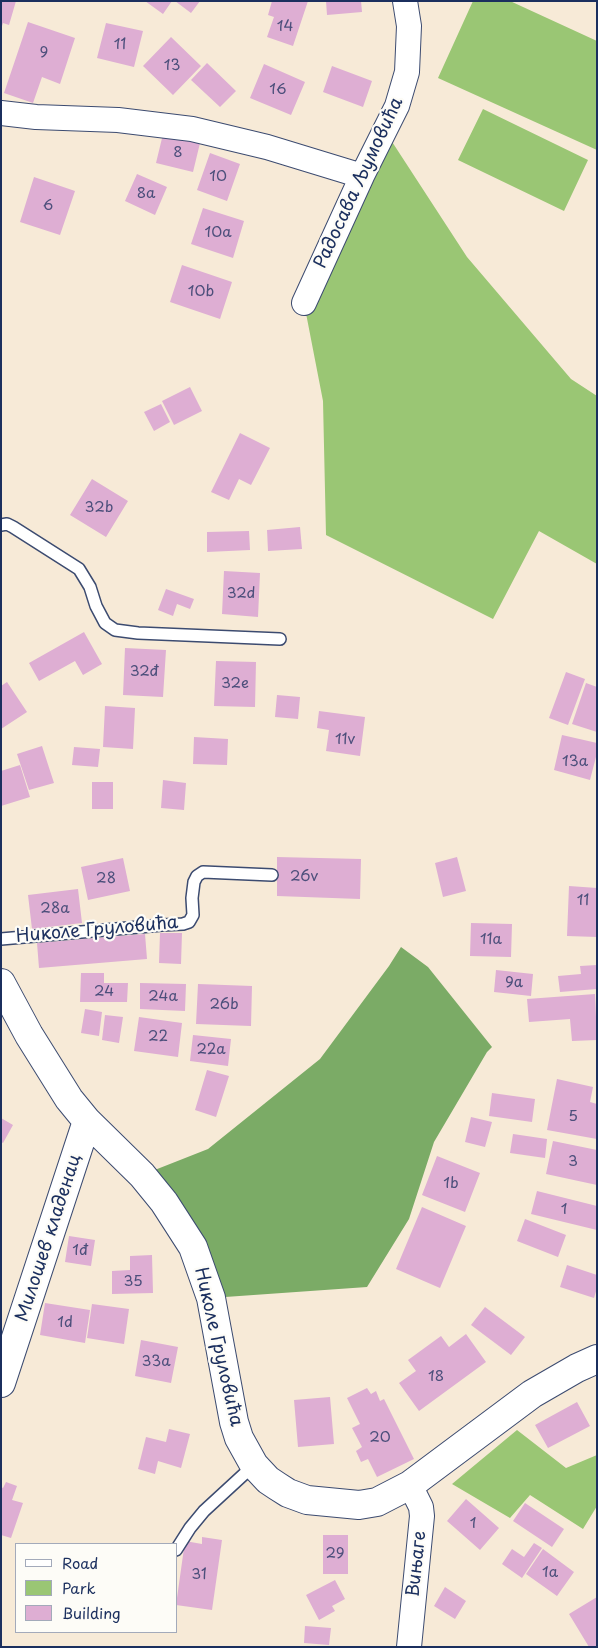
<!DOCTYPE html>
<html>
<head>
<meta charset="utf-8">
<style>
	body { margin:0 }
	#map { position:relative; width:598px; height:1648px; overflow:hidden; background:#f7ead7; font-family:"Playpen Sans",sans-serif }
	canvas { display:block }
	.frame { position:absolute; inset:0; border:2px solid #1b2f5e; pointer-events:none }
	.legend { position:absolute; left:15px; top:1543px; width:162px; height:90px; box-sizing:border-box; background:#fdfcf7; border:1px solid #a3aaba; margin:0; padding:6px 9px; list-style:none; font-size:15px; color:#1b2f5e }
	.legend li { display:flex; align-items:center; gap:10px; height:25px }
	.legend b { width:25px; border:1px solid #a3aaba }
</style>
</head>
<body>
<div id="map">
<canvas width="598" height="1648"></canvas>
<div class="frame"></div>
<ul class="legend">
<li><b style="height:6px;background:#fff"></b>Road</li>
<li><b style="height:14px;background:#9ac674"></b>Park</li>
<li><b style="height:14px;background:#deaed3"></b>Building</li>
</ul>
</div>
<script>
const ctx = document.querySelector('canvas').getContext('2d');
ctx.lineJoin = 'round';
function fillPath(path, color) { ctx.fillStyle = color; ctx.fill(path, 'evenodd'); }
const toPath = rows => new Path2D(rows.map(r => 'M' + r).join(''));
function trace(path, color, width, dash) { ctx.strokeStyle = color; ctx.lineWidth = width; ctx.lineCap = dash ? 'butt' : 'round'; ctx.setLineDash(dash || []); ctx.stroke(path); }
function drawText(font, color, halo, rows, align = 'center') {
  ctx.font = font + ' "Playpen Sans",sans-serif'; ctx.lineWidth = 4.5; ctx.setLineDash([]); ctx.textBaseline = 'middle'; ctx.strokeStyle = halo; ctx.fillStyle = color; for (const [text, x, y, turn = 0] of rows) {
    ctx.save(); ctx.translate(x, y); ctx.rotate((+turn || 0) * Math.PI / 180); ctx.textAlign = isNaN(turn) ? turn : align; if (halo) ctx.strokeText(text, 0, 0); ctx.fillText(text, 0, 0); ctx.restore();
  }
}
fillPath(toPath([
	[473,1,510,1,597,41,597,150,438,78],
	[483,109,588,160,564,211,458,160],
	[385,131,467,257,571,379,597,396,597,564,539,531,493,619,326,535,323,401,304,303],
	[517,1430,566,1468,597,1455,597,1506,583,1529,530,1495,510,1518,452,1484]
]), '#9ac674');
fillPath(toPath([
	[401,947,428,967,492,1047,487,1052,434,1142,409,1219,367,1287,211,1298,142,1175,208,1149,320,1059,389,966]
]), '#7bab66');
fillPath(toPath([
	[1,1,16,1,9,25,3,23,2,26],
	[145,1,172,1,163,14],
	[175,1,200,1,191,13],
	[272,1,308,1,293,46,267,37,274,17,268,15],
	[326,1,361,1,362,12,327,15],
	[28,22,75,38,60,84,42,77,33,103,4,93],
	[106,23,143,31,134,67,97,58],
	[171,37,201,66,173,95,143,66],
	[207,63,236,91,220,107,191,80],
	[264,64,305,82,291,115,250,98],
	[332,66,372,81,363,107,323,92],
	[163,134,200,143,193,172,156,163],
	[210,153,240,164,227,201,197,190],
	[137,174,167,187,155,215,125,201],
	[34,177,75,191,60,235,20,222],
	[203,208,244,221,233,258,191,244],
	[182,265,232,282,220,319,170,302],
	[190,387,202,411,174,425,162,401],
	[161,404,170,422,154,431,144,412],
	[240,433,270,448,251,485,239,479,229,500,211,492],
	[92,479,128,501,106,537,70,515],
	[300,527,302,549,268,551,267,530],
	[249,531,250,550,207,552,207,532],
	[224,571,260,573,258,617,222,614],
	[166,589,194,599,190,609,177,604,173,616,158,610],
	[84,632,102,664,83,675,75,661,39,681,29,663],
	[125,648,166,650,163,697,123,695],
	[216,661,256,662,255,707,214,706],
	[566,672,585,679,568,725,549,718],
	[7,682,27,712,1,729,1,686],
	[586,683,597,687,597,732,572,724],
	[277,695,300,697,298,719,275,717],
	[105,706,135,708,133,749,103,747],
	[319,711,365,717,360,756,326,751,329,730,317,728],
	[562,735,597,743,597,753,590,780,554,770],
	[194,737,228,739,227,765,193,764],
	[42,746,54,783,29,790,17,754],
	[74,747,100,749,98,767,72,765],
	[20,765,30,797,1,806,1,771],
	[163,780,186,783,184,810,161,808],
	[92,782,113,782,113,809,92,809],
	[277,857,361,859,360,899,277,896],
	[457,857,466,891,443,897,435,863],
	[123,858,130,891,88,900,81,867],
	[569,886,597,888,597,937,567,936],
	[78,889,82,923,32,929,28,895],
	[471,923,512,924,511,957,470,956],
	[160,933,182,933,181,964,159,963],
	[145,934,147,959,39,968,37,943],
	[597,965,597,989,560,992,558,976,581,974,580,966],
	[496,970,533,974,531,996,494,992],
	[81,973,104,973,104,983,128,983,127,1002,80,1002],
	[140,983,186,984,185,1011,140,1009],
	[198,984,252,986,251,1026,196,1024],
	[595,994,597,1040,572,1041,570,1019,529,1022,527,999],
	[85,1009,102,1012,99,1036,81,1033],
	[105,1015,123,1017,119,1043,102,1040],
	[139,1017,182,1023,178,1057,134,1051],
	[193,1035,231,1039,228,1066,190,1061],
	[207,1070,229,1076,216,1117,195,1110],
	[557,1079,593,1087,590,1102,597,1104,597,1139,547,1130],
	[492,1093,535,1099,532,1122,489,1116],
	[471,1117,492,1122,485,1147,465,1142],
	[1,1118,13,1125,3,1143,1,1142],
	[513,1134,547,1139,545,1158,510,1153],
	[553,1141,597,1150,597,1185,546,1174],
	[437,1156,480,1173,465,1212,422,1195],
	[537,1191,597,1206,597,1230,531,1214],
	[422,1207,466,1226,440,1288,396,1269],
	[525,1219,566,1235,558,1257,517,1241],
	[69,1236,95,1240,91,1266,65,1262],
	[152,1255,153,1293,112,1294,112,1271,130,1270,130,1256],
	[567,1265,597,1275,597,1288,594,1298,560,1287],
	[45,1303,90,1310,85,1343,40,1335],
	[92,1304,129,1309,124,1344,87,1338],
	[485,1307,525,1337,511,1355,471,1325],
	[466,1334,486,1362,419,1411,399,1383,416,1371,408,1360,441,1336,449,1347],
	[141,1340,178,1347,171,1383,135,1376],
	[367,1388,371,1394,376,1391,380,1401,384,1399,414,1459,377,1477,368,1459,361,1462,356,1451,362,1447,352,1428,360,1424,347,1398],
	[330,1397,334,1444,298,1447,294,1400],
	[577,1402,590,1426,548,1448,535,1425],
	[169,1429,190,1434,181,1468,158,1461,155,1474,138,1469,146,1437,166,1442],
	[6,1482,17,1486,12,1500,23,1503,11,1538,1,1535,1,1487,3,1488],
	[466,1499,499,1528,480,1550,447,1521],
	[525,1503,564,1529,552,1547,513,1521],
	[323,1535,348,1535,348,1574,323,1574],
	[202,1537,222,1540,212,1610,176,1605,185,1541,202,1544],
	[534,1543,542,1548,522,1578,502,1564,512,1549,524,1557],
	[543,1549,574,1572,557,1596,526,1574],
	[335,1580,345,1599,332,1606,335,1611,319,1620,306,1595],
	[445,1587,466,1601,455,1619,434,1606],
	[597,1597,597,1647,589,1647,569,1614],
	[305,1626,331,1628,329,1645,304,1643]
]), '#deaed3');
const service = toPath([
	[1,525,7,524,13,527,79,569,90,587,96,606,105,623,115,630,138,633,280,639],
	[1,939,162,925,183,924,189,922,193,915,192,898,194,882,197,876,203,872,272,875],
	[176,1550,190,1528,204,1511,254,1465]
]);
const minor = toPath([
	[1,113,36,117,118,120,192,129,267,147,362,176],
	[304,303,362,176,397,106,407,72,409,26,405,1],
	[409,1647,422,1516,421,1507,410,1485]
]);
const tertiary = toPath([
	[1,983,29,1035,69,1099,87,1121,142,1175,164,1202,193,1247,211,1298,234,1422,239,1438,254,1465,268,1480,277,1486,288,1493,307,1500,359,1505,377,1502,410,1485,532,1394,577,1368,597,1359],
	[1,1383,87,1121]
]);
trace(service, '#3c4b70', 14);
trace(minor, '#3c4b70', 26);
trace(tertiary, '#3c4b70', 30);
trace(service, '#fff', 11);
trace(minor, '#fff', 24);
trace(tertiary, '#fff', 28);
drawText('15px', '#4c4f7b', null, [
	["14",285,27],
	["11",120,45],
	["9",44,53],
	["13",172,66],
	["16",278,90],
	["8",178,153],
	["10",218,177],
	["8a",146,194],
	["6",48,206],
	["10a",218,233],
	["10b",201,292],
	["32b",99,508],
	["32d",241,594],
	["32đ",144,672],
	["32e",235,684],
	["11v",345,740],
	["13a",575,762],
	["26v",304,877],
	["28",106,879],
	["11",583,901],
	["28a",55,909],
	["11a",491,940],
	["9a",514,983],
	["24",104,992],
	["24a",163,997],
	["26b",224,1005],
	["22",158,1037],
	["22a",211,1050],
	["5",573,1117],
	["3",573,1162],
	["1b",451,1184],
	["1",564,1210],
	["1đ",80,1251],
	["35",133,1282],
	["1d",65,1323],
	["33a",156,1362],
	["18",436,1377],
	["20",380,1438],
	["1",473,1524],
	["29",335,1554],
	["1a",550,1573],
	["31",199,1575]
]);
drawText('18px', '#1b2f5e', '#fdfcf7', [
	["Радосава Љумовића",359,183,-65],
	["Николе Груловића",97,930,-5],
	["Милошев кладенац",49,1238,-72],
	["Николе Груловића",218,1347,77],
	["Вињаге",417,1564,-84]
]);
</script>
</body>
</html>
